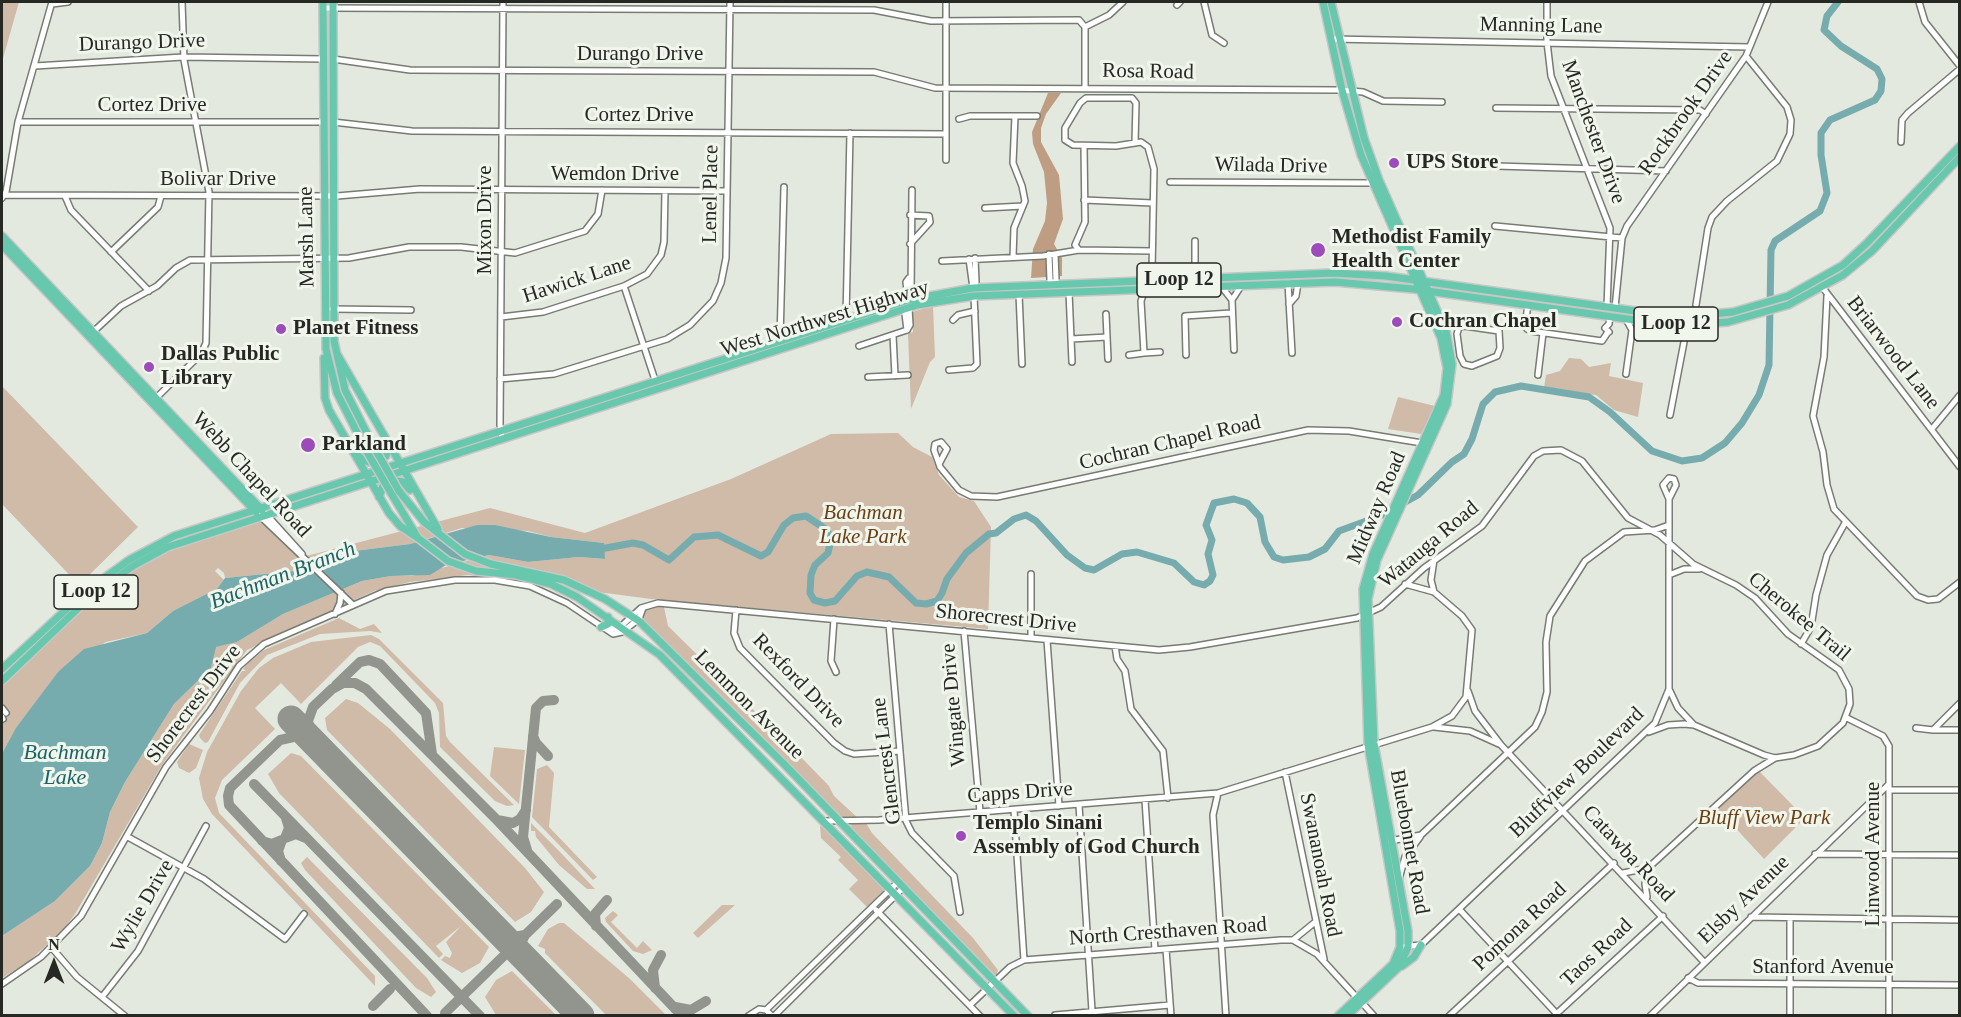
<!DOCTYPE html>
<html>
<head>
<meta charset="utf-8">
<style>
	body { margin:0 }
	#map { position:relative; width:1961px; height:1017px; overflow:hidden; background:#e4e9e0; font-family:Georgia,serif }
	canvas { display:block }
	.frame { position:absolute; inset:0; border:3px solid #262824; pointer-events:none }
	.north { position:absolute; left:24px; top:933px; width:60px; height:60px; -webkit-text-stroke:4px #f1f6ed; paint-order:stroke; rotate:0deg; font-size:16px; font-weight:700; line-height:24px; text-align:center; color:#262824 }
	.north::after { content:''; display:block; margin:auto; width:21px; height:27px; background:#262824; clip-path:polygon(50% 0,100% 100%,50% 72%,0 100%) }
</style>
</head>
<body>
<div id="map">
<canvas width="1961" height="1017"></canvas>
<div class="frame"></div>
<div class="north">N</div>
</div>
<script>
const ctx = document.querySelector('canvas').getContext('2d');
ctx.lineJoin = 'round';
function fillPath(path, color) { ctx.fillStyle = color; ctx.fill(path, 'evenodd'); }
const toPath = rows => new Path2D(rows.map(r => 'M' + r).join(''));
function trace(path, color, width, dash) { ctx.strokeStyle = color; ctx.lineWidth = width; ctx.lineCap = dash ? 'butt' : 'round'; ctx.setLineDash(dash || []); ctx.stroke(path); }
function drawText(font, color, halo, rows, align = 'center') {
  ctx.font = font + ' Georgia,serif'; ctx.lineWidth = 6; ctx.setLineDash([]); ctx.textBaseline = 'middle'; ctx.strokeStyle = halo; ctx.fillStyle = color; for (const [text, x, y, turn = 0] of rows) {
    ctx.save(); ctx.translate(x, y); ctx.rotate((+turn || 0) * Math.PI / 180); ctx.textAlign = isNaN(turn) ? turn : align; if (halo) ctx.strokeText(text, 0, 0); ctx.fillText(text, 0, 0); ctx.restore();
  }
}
fillPath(toPath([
	[2,2,19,2,2,62],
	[933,306,935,357,930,362,911,409,908,334,913,332,912,312],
	[1569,358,1581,359,1589,367,1611,363,1609,376,1643,383,1638,417,1614,410,1596,395,1544,388,1546,375,1560,371],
	[2,386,138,527,79,585,2,504],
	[1398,397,1435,406,1421,434,1388,429],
	[898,433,913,447,932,457,939,475,959,497,974,501,991,527,988,629,651,599,468,575,410,582,374,591,247,650,162,765,75,914,63,930,28,962,2,978,2,936,55,901,90,866,102,843,110,812,125,782,174,704,211,668,215,647,237,642,283,614,362,581,391,576,412,576,489,555,528,562,579,557,604,559,604,543,551,537,528,531,462,528,410,544,346,552,304,570,225,578,224,573,218,568,215,571,224,580,217,589,204,597,173,611,147,633,106,642,58,672,3,752,2,765,2,686,80,609,136,568,179,546,259,520,299,558,490,508,585,533,731,479,831,434],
	[660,605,664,607,668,626,794,750,829,786,834,796,858,818,840,818,643,620,642,615,645,608],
	[339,618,360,629,374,624,382,633,370,631,320,634,267,655,240,683,208,742,205,743,200,738,199,735,242,671,246,671,243,669,247,664,264,650],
	[371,635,379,639,443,703,446,736,450,742,514,805,507,806,495,801,440,747,439,713,435,703,380,646,370,642,358,647,301,704,281,683,255,708,275,729,222,780,215,798,219,813,375,976,375,986,212,814,203,799,199,778,207,752,241,691,259,668,273,658,311,642],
	[346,699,358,703,390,729,525,868,544,892,531,912,515,922,327,730,325,718],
	[189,744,203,750,196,768,189,773,179,768,177,762],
	[494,747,525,750,519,804,490,776],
	[291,753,301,756,489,947,480,963,462,973,444,962,441,960,445,956,450,958,452,953,446,942,461,926,436,946,443,954,439,958,279,793,268,774],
	[547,765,554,773,549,827,597,877,593,880,532,817,537,769],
	[1759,771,1805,818,1764,859,1718,809],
	[531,823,560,852,595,889,587,889,559,865,536,837,535,831,531,831],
	[866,823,872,833,973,938,998,970,996,976,850,828,852,824],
	[820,826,824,827,883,887,883,891,867,907,849,889,858,880,838,860,841,857,821,838],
	[307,857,427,978,436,992,431,997,416,988,305,870,301,863],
	[722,905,735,905,698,938,693,933],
	[613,911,618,915,611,922,637,948,643,941,652,950,643,954,633,951,606,922,605,918],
	[559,923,564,923,630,979,666,1015,606,1015,545,953,545,949,538,946,548,929],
	[512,971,556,1015,496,1015,485,997,496,980]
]), '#d0baa8');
fillPath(toPath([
	[1048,93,1061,93,1046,114,1041,128,1041,142,1059,175,1063,219,1054,244,1062,258,1062,276,1031,278,1033,249,1045,221,1047,203,1044,172,1033,144,1032,132]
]), '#bf9d82');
fillPath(toPath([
	[477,525,495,525,551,537,604,543,605,559,579,557,528,562,489,555,446,565,430,575,391,576,362,581,283,614,237,642,216,647,211,668,174,704,125,782,110,812,102,843,90,866,55,901,2,936,3,752,16,728,58,672,84,649,147,633,173,611,217,589,225,578,304,570,346,552,410,544]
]), '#77acae');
trace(toPath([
	[595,550,633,543,643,545,669,560,694,537,718,535,761,556,768,552,784,525,793,518,806,516,827,530,831,540,828,553,815,565,811,575,810,593,814,600,825,603,835,601,857,576,867,572,889,577,916,603,926,604,937,601,942,593,947,579,966,553,989,534,996,533,1014,519,1026,515,1036,521,1067,555,1085,568,1094,570,1122,554,1137,552,1174,563,1194,582,1204,585,1210,581,1213,575,1208,554,1212,540,1206,525,1214,503,1234,499,1247,503,1260,517,1265,542,1274,557,1283,560,1309,557,1325,549,1339,531,1380,516,1418,495,1452,462,1464,454,1472,439,1483,404,1495,392,1521,386,1589,397,1610,412,1652,451,1682,461,1702,458,1725,443,1742,423,1759,395,1769,365,1771,250,1775,241,1820,211,1827,193,1821,155,1821,133,1830,120,1875,100,1881,91,1882,79,1877,69,1841,46,1824,30,1827,16,1838,2]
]), '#77acae', 7);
trace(toPath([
	[336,685,360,662,369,660,380,664,426,713,432,754],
	[533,736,536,743,548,756],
	[314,744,298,736,280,740,230,788,228,796,229,805,427,1016],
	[340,769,313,740,308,721,313,707,332,689,343,683,355,683,366,689,497,820,682,1016],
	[254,784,480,1016],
	[286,818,289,828,285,838,296,834,306,838],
	[497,820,513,823,520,819,526,810],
	[262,841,272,844,282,840,278,851,281,861],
	[527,850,523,837,536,708,543,701,554,700],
	[490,921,508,938,525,935,521,943,522,953,542,974],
	[596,926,595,914,607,900],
	[655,988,653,970,661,955],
	[373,1006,390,989],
	[675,1007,691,1010,706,1001],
	[445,1013,557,904]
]), '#92958e', 10);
trace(toPath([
	[291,719,581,1016]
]), '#92958e', 27);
const minor = toPath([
	[1204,2,1212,35,1224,43],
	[1547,2,1547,42,1551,76,1610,228,1607,307],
	[1919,2,1925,22,1960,66],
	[52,4,68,2],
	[1177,5,1180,2],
	[323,8,874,10,931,21,1079,20,1085,27],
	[1085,27,1109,15,1123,2],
	[1332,39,1749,47],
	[333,59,410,70,874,72,935,88,1339,90,1363,92,1383,101,1442,102],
	[35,66,183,57,323,59],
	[1085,88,1085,27],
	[1496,108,1700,110,1706,114],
	[959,119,970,116,1037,116],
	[18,122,323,122],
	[333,122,412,131,946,134],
	[1901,142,1902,120,1908,113,1960,69],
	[1135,143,1136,103,1132,98,1086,98,1080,103,1065,128,1065,140,1073,145,1116,146,1141,142,1148,147,1154,169,1152,272],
	[946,160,946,2],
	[1496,166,1666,171],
	[1170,182,1371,183],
	[5,195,337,196,420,189,727,191],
	[65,196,71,210,149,291],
	[2,198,6,192,18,122,52,2],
	[1084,200,1153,203],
	[985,208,1023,206],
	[1495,226,1622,238,1627,226,1746,56,1768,2],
	[910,244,930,222,929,216,910,215],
	[1079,250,1075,245,1085,222,1084,146],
	[111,252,158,207,161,196],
	[1049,254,1050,280,1053,284],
	[1013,257,1014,228,1025,201,1022,186,1013,163,1015,116],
	[969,259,973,288],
	[942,261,1043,256,1079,250,1152,251],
	[1195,269,1195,241],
	[1182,280,1195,269],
	[1288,283,1292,353],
	[1053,284,1056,280,1055,254],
	[624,286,655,380],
	[1221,286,1232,300],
	[973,288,976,282,975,258],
	[1823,288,1960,467],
	[1069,292,1072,362],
	[1019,294,1022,364],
	[1827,296,1824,357,1813,416,1823,452,1827,485,1834,509,1917,596,1928,600,1938,599,1960,582],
	[908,299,906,282,909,278],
	[908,300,911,294,912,190],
	[1289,304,1296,296,1298,283],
	[1528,305,1525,325,1527,329,1531,331,1602,341,1608,332],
	[1696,305,1708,228,1712,217,1727,201,1777,161,1790,134,1791,120,1787,107,1746,56],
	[1615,308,1622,238],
	[332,309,411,310],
	[1106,314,1108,359],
	[501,317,543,312,624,286,647,274,661,255,664,242,665,191],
	[846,319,850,133],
	[953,320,958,315,975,311],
	[1465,326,1499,331,1500,348,1497,356,1472,366,1464,364,1460,356,1457,334,1459,327,1465,326],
	[907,330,905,314,908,308],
	[907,330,910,325,909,309],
	[1609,332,1605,328,1609,324,1610,316],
	[92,333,121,306,157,286,176,268,190,260,349,258,409,247,461,247,515,253,585,231,598,214,602,190],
	[893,335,895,376],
	[1071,339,1107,337],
	[780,340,784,187],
	[859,346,907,330],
	[1234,350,1232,300,1241,286],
	[1144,353,1160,352],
	[1129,355,1144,353,1141,301,1145,289],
	[1186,355,1185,316,1231,313],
	[949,370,973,368,977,364,974,296],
	[1626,374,1632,330,1626,319],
	[1538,375,1543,333],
	[868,377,908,375],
	[500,379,554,374,667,339,690,325,713,301,721,283,726,258,730,2],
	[154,400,201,354,206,343,209,192,184,60,182,2],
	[1670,415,1689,316],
	[1932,429,1960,395],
	[502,438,500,425,503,2],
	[939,464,947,449,941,442,935,444,934,450,939,464,940,467,959,490,971,496,997,497,1308,430,1349,431,1422,443],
	[266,514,302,554],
	[260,516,353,605],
	[1031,574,1031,638],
	[1669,575,1684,569,1699,569],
	[1434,592,1431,580,1434,560],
	[736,610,734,633,740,648,834,743,845,751,854,754,900,751],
	[335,614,340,603,341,593],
	[834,619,831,661,836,672],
	[889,624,906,821,912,833,954,876,960,912],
	[601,627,618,629,641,608,658,603,1159,650,1190,647,1357,618,1381,607,1424,568,1482,526,1534,456,1543,451,1561,450,1582,461,1628,518,1660,535,1693,564,1736,585,1755,598,1788,634,1839,670,1849,689,1850,704,1843,723,1818,746,1794,755,1775,758,1764,755,1694,725,1684,724,1668,725,1649,732],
	[964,631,980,812],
	[1047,640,1059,806],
	[1801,644,1811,627,1816,595,1827,555,1845,523],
	[1115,646,1117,659,1125,671,1131,709,1163,751,1168,798],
	[1669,689,1678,708,1693,724],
	[1468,691,1475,711,1501,745,1704,962],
	[2,708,6,713],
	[2,717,3,719],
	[1847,718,1883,736,1889,746,1889,1016],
	[1434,727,1470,731,1499,744],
	[1916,728,1933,730,1960,703],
	[1933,730,1960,730],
	[1285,772,1324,959],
	[1889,790,1960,790],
	[1218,793,1213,815,1226,1016],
	[1145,800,1155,950],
	[1079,805,1092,1011],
	[1014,810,1024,960],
	[825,821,879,820,1218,793,1432,727,1452,716,1466,697,1472,630,1462,616,1434,592,1405,584],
	[128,837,204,879,285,939,304,914],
	[1390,841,1421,835,1535,727,1542,712,1547,692,1546,642,1550,616,1585,561,1624,532,1655,530,1669,525],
	[1815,854,1960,855],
	[1623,873,1648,868],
	[1399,879,1405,857,1420,837],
	[1647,897,1645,884,1648,868,1754,771,1775,758],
	[1459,909,1556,1013],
	[876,910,980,1016],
	[1751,917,1960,920],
	[1790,919,1790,1016],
	[1293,940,1314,923],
	[1400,947,1421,945,1655,723,1669,689,1669,499,1663,485,1669,478,1674,479,1676,485,1669,499],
	[52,948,77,977,125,1016],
	[1166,949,1171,1016],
	[1688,978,1698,983,1960,985],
	[2,984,41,957,81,916,166,767,210,711,239,666,264,644,386,591,455,580,495,580,530,586,567,603,613,634,622,632,639,619,643,608],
	[102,997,138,951,206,826],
	[970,1005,1010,967,1024,960,1281,940,1293,940,1317,954,1358,999],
	[1365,1006,1374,1016],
	[766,1010,898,882],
	[1055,1015,1170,1005],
	[748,1016,759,1009,766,1010,772,1016],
	[774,1016,903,888],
	[1449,1016,1614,863],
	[1554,1016,1663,916],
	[1650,1016,1889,784]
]);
const major = toPath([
	[323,2,326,349,337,393,367,452],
	[333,2,334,341,345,390,375,449],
	[1323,2,1342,90,1361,155,1441,338,1447,368,1444,395,1373,554,1363,589,1368,745,1400,931,1400,947,1393,964,1338,1016],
	[1331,2,1364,138,1379,180,1446,331,1452,364,1447,404,1377,560,1368,599,1374,743,1408,931,1408,947,1399,967,1347,1016],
	[2,236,262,510],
	[2,245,256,512],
	[337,354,438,529],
	[324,358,325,398,329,410,389,513,400,526,418,538],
	[356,454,363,460,369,462,386,456,388,444],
	[399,491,424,522,465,554,491,564,564,580,605,599,639,621,783,763,1028,1016],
	[391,493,418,538,448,561,476,571,516,575,551,584,577,597,660,655,1014,1016],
	[379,497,383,486,396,481,403,482,410,490],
	[601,627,608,624,608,617],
	[2,669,86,591,129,560,174,536,908,300,973,288,1334,273,1386,276,1657,314,1689,316,1733,312,1788,296,1843,265,1867,243,1960,146],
	[2,681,91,596,133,566,168,547,917,305,974,296,1335,282,1413,289,1656,323,1687,325,1728,322,1788,305,1843,275,1872,251,1960,157],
	[1402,966,1414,957,1421,945]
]);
trace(minor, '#777c73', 8);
trace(major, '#c7c7c6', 10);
trace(minor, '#fff', 5);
trace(major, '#67c8ad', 7);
const majorBridge = toPath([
	[375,449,399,491],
	[367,452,391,493]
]);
trace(majorBridge, '#c7c7c6', 10, []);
trace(majorBridge, '#67c8ad', 7);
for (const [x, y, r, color] of [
	[1394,163,6,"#9c4bba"],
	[1318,250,8,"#9c4bba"],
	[1397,322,6,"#9c4bba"],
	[281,329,6,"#9c4bba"],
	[149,367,6,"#9c4bba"],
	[308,445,8,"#9c4bba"],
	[961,836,6,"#9c4bba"]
]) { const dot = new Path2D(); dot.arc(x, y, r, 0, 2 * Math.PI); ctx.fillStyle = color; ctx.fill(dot); trace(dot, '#f1f6ed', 2); }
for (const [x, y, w] of [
	[1179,280,84],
	[1676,324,84],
	[96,592,84]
]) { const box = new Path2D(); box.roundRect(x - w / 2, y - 17, w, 34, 4.5); ctx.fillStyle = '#f1f6ed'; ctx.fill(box); trace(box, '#262824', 1.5); }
drawText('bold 20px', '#262824', null, [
	["Loop 12",1179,280],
	["Loop 12",1676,324],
	["Loop 12",96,592]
]);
drawText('21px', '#262824', '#f1f6ed', [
	["Manning Lane",1541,26,1],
	["Durango Drive",142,43,-2],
	["Durango Drive",640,54],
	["Rosa Road",1148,72,1],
	["Cortez Drive",152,105],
	["Rockbrook Drive",1686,113,-55],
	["Cortez Drive",639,115],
	["Manchester Drive",1593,132,70],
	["Wilada Drive",1271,166,1],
	["Wemdon Drive",615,174],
	["Bolivar Drive",218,179],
	["Lenel Place",711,194,-89],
	["Mixon Drive",485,220,-90],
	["Marsh Lane",307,237,-91],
	["Hawick Lane",577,280,-18],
	["West Northwest Highway",825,319,-17],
	["Briarwood Lane",1893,353,52],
	["Cochran Chapel Road",1170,443,-13],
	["Webb Chapel Road",251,475,47],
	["Midway Road",1377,508,-67],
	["Watauga Road",1429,545,-40],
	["Cherokee Trail",1799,617,40],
	["Shorecrest Drive",1006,619,6],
	["Rexford Drive",798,681,46],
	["Shorecrest Drive",194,704,-53],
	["Lemmon Avenue",749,705,45],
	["Wingate Drive",954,705,-95],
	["Glencrest Lane",887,761,-97],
	["Bluffview Boulevard",1577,773,-44],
	["Capps Drive",1020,793,-4],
	["Bluebonnet Road",1409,842,80],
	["Catawba Road",1628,854,47],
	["Linwood Avenue",1873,854,-90],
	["Swananoah Road",1320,865,79],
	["Elsby Avenue",1744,900,-44],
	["Wylie Drive",143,906,-60],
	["Pomona Road",1520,927,-43],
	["North Cresthaven Road",1168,932,-4],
	["Taos Road",1597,953,-43],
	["Stanford Avenue",1823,967]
]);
drawText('bold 21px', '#262824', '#f1f6ed', [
	["UPS Store",1406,163],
	["Methodist Family",1332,238],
	["Health Center",1332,262],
	["Cochran Chapel",1409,322],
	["Planet Fitness",293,329],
	["Dallas Public",161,355],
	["Library",161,379],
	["Parkland",322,445],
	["Templo Sinani",973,824],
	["Assembly of God Church",973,848]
], 'left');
drawText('italic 21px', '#6c3f12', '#f1f6ed', [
	["Bachman",863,513],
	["Lake Park",863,537],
	["Bluff View Park",1764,818]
]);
drawText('italic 22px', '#1c6366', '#f1f6ed', [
	["Bachman Branch",283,576,-21],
	["Bachman",65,753],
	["Lake",65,778]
]);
</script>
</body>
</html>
